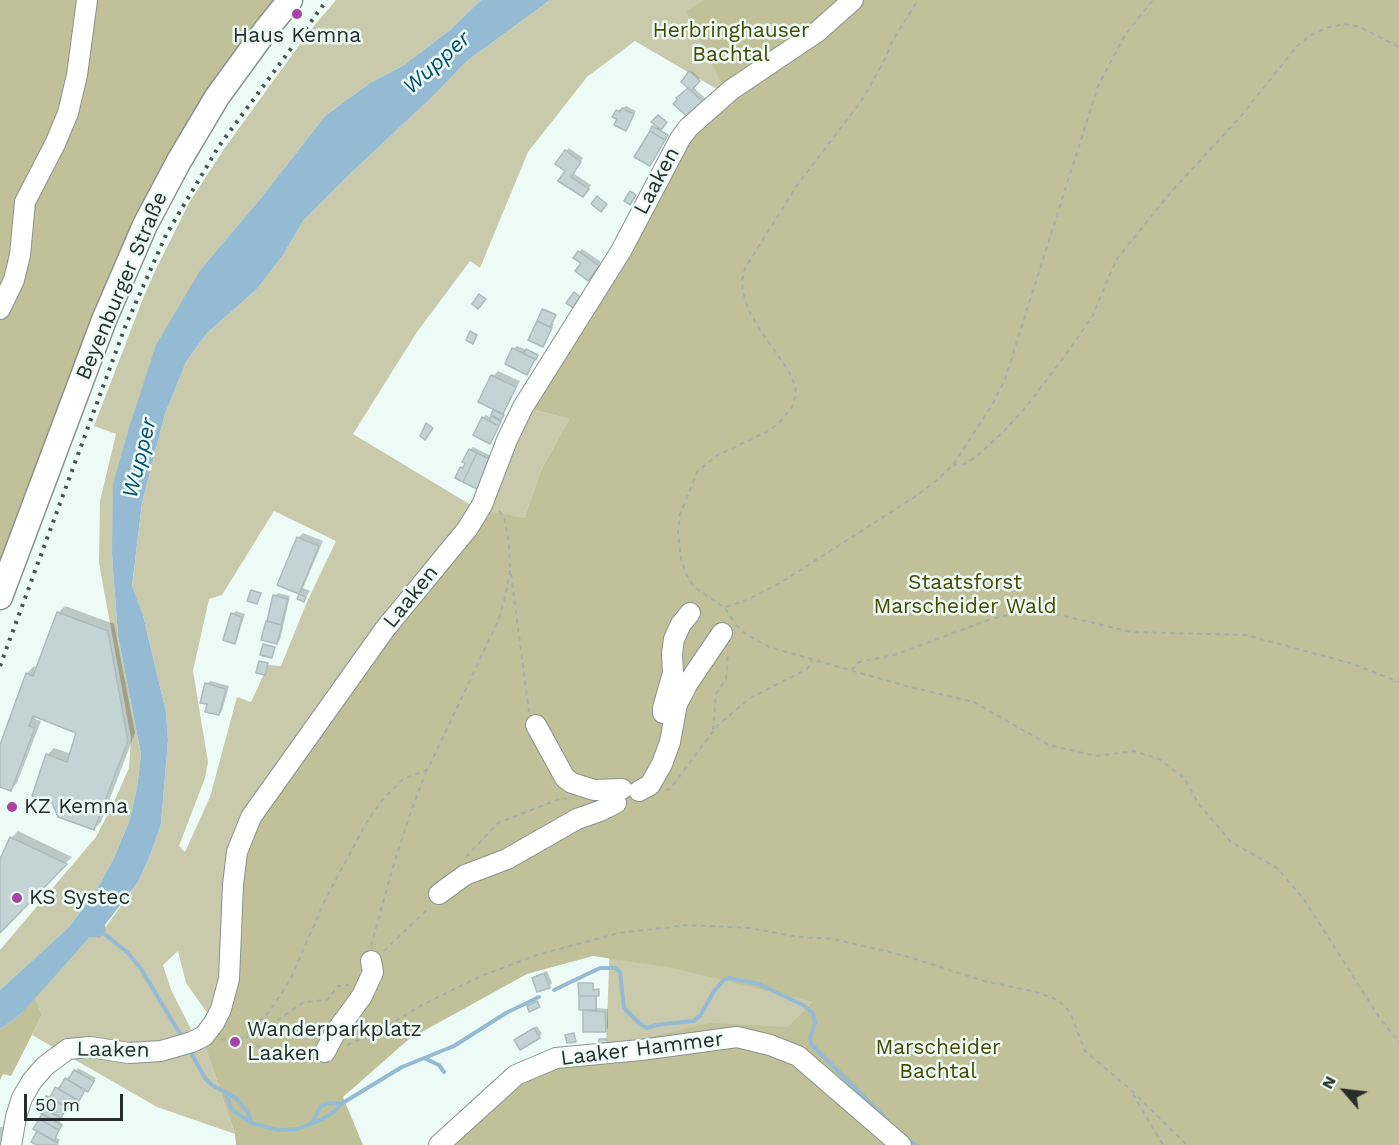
<!DOCTYPE html>
<html>
<head>
<meta charset="utf-8">
<style>
	body { margin:0 }
	#map { position:relative; width:1399px; height:1145px; overflow:hidden; background:#ecfbf6; font-family:"Work Sans",sans-serif }
	canvas { display:block }
	.north { position:absolute; left:1315px; top:1061px; width:60px; height:60px; -webkit-text-stroke:4px #ecfbf6; paint-order:stroke; rotate:298deg; font-size:16px; font-weight:700; line-height:24px; text-align:center; color:#272d2b }
	.north::after { content:''; display:block; margin:auto; width:21px; height:27px; background:#272d2b; clip-path:polygon(50% 0,100% 100%,50% 72%,0 100%) }
	.scale { position:absolute; left:24px; top:1094px; width:99px; height:27px; box-sizing:border-box; border:3px solid #272d2b; border-top:0; padding-left:8px; font-size:18px; line-height:21px; white-space:nowrap; color:#272d2b; -webkit-text-stroke:4px #ecfbf6; paint-order:stroke }
</style>
</head>
<body>
<div id="map">
<canvas width="1399" height="1145"></canvas>
<div class="north">N</div>
<div class="scale">50 m</div>
</div>
<script>
const ctx = document.querySelector('canvas').getContext('2d');
ctx.lineJoin = 'round';
function fillPath(path, color) { ctx.fillStyle = color; ctx.fill(path, 'evenodd'); }
const toPath = rows => new Path2D(rows.map(r => 'M' + r).join(''));
function trace(path, color, width, dash) { ctx.strokeStyle = color; ctx.lineWidth = width; ctx.lineCap = dash ? 'butt' : 'round'; ctx.setLineDash(dash || []); ctx.stroke(path); }
function drawText(font, color, halo, rows, align = 'center') {
  ctx.font = font + ' "Work Sans",sans-serif'; ctx.lineWidth = 5; ctx.setLineDash([]); ctx.textBaseline = 'middle'; ctx.strokeStyle = halo; ctx.fillStyle = color; for (const [text, x, y, turn = 0] of rows) {
    ctx.save(); ctx.translate(x, y); ctx.rotate((+turn || 0) * Math.PI / 180); ctx.textAlign = isNaN(turn) ? turn : align; if (halo) ctx.strokeText(text, 0, 0); ctx.fillText(text, 0, 0); ctx.restore();
  }
}
fillPath(toPath([
	[336,0,481,0,450,30,404,65,370,83,325,116,261,198,201,269,112,555,118,636,141,754,137,788,129,822,114,858,96,891,69,927,0,990,0,950,96,837,114,802,129,768,131,738,99,563,100,501,116,434,94,426,142,301,155,271,189,203,224,149,308,33],
	[550,0,868,0,720,91,635,41,587,77,528,152,480,268,470,261,417,332,353,434,476,508,523,407,569,419,541,470,524,518,229,979,213,1021,186,983,178,951,163,965,171,990,193,1033,203,1040,235,1134,157,1107,32,1035,42,1015,35,997,90,937,105,928,138,882,149,858,161,824,168,740,166,712,143,615,132,587,142,503,165,414,186,362,207,333,257,289,283,255,303,221,352,172,431,98,467,61],
	[274,511,336,541,307,602,281,666,268,665,251,702,237,697,210,797,185,852,179,846,205,778,208,762,193,671,209,599,222,595],
	[610,939,1059,1012,606,1050]
]), '#c9caab');
fillPath(toPath([
	[0,0,283,0,212,94,0,577],
	[705,0,1399,0,1399,1145,445,1145,511,1084,634,1041,709,1023,788,1027,813,1002,673,968,593,956,527,974,409,1039,343,1097,363,1145,236,1145,235,1134,203,1040,220,1008,236,853,476,509,524,518,541,470,569,419,523,407,662,171,727,94,686,11],
	[35,997,42,1015,11,1076,3,1074,0,1080,0,1029,20,1015]
]), '#c0c198');
fillPath(toPath([
	[481,0,550,0,467,61,431,98,352,172,303,221,283,255,257,289,207,333,186,362,165,414,142,503,132,586,143,615,166,712,168,740,161,824,149,858,138,882,105,925,106,930,104,934,99,938,90,937,20,1015,0,1029,0,990,69,927,96,891,114,858,129,822,137,788,141,754,118,636,112,555,113,484,129,428,156,345,201,269,261,198,325,116,370,83,404,65,450,30]
]), '#94bbd3');
fillPath(toPath([
	[692,71,700,79,693,87,706,99,689,116,679,100,690,88,683,82],
	[626,106,636,111,625,129,619,119,617,111],
	[569,148,583,158,573,173,591,185,586,192,561,181,567,171,566,151],
	[582,249,601,262,591,276,583,263,575,257],
	[545,309,556,314,551,323,554,324,543,345,530,339],
	[517,346,538,354,527,373,513,349],
	[498,371,520,381,507,407,502,412,504,414,493,439,483,418,486,415,491,418,496,409,493,376],
	[473,447,495,458,482,485,461,468,467,462,470,450],
	[303,533,323,541,303,588,310,591,304,600,298,598,301,593,279,584,298,538],
	[278,593,290,596,280,640,276,643,263,639,275,596],
	[65,606,114,624,135,733,101,822,94,829,47,755,54,748,71,754,78,732,36,716,35,719,41,721,17,783,10,790,0,786,0,749,27,673,34,666,37,668,58,613],
	[236,611,245,614,237,639,234,642,232,614],
	[210,681,229,686,222,711,219,714,207,684],
	[18,831,72,857,0,931,0,862,11,838],
	[547,971,552,983,549,987,534,978],
	[581,983,594,983,593,989,599,989,599,993,597,994,597,1008,608,1009,608,1028,605,1031,585,1031,585,1009],
	[537,1026,542,1034,539,1037,519,1037],
	[78,1068,96,1078,91,1087,88,1090,86,1089,79,1099,77,1097,73,1104,70,1107,68,1106,58,1121,62,1124,56,1137,60,1140,57,1145,37,1145,44,1113,43,1106,48,1097,51,1094,53,1095,60,1085,62,1086,66,1079,69,1076,71,1077],
	[0,1127,3,1127,0,1145]
]), '#0003');
trace(toPath([
	[102,932,128,953,141,969,182,1037],
	[554,990,600,968,615,968,620,972,624,1008,639,1023,647,1028,656,1025,693,1021,700,1016,714,991,725,979,729,978,759,984,803,1005,813,1013,815,1023,810,1038,812,1045,888,1121],
	[189,1049,205,1078,212,1085,236,1098,249,1114,251,1123,278,1130,298,1129,323,1119,335,1111,341,1104,402,1067,454,1046,506,1013,539,997],
	[426,1059,439,1065,444,1072],
	[226,1094,232,1110,250,1122],
	[312,1123,321,1106,329,1103,341,1104],
	[907,1138,915,1145]
]), '#94bbd3', 4);
const building = toPath([
	[689,71,700,81,691,91,681,82,689,71],
	[688,88,704,103,689,118,673,104,677,100,676,98,688,88],
	[622,108,634,114,626,131,614,125,617,119,612,117,616,110,620,112,622,108],
	[658,115,667,122,661,130,651,122,658,115],
	[652,126,668,135,665,140,650,131,652,126],
	[650,131,665,140,650,166,634,157,650,131],
	[565,150,581,162,571,177,589,189,583,197,558,181,565,171,555,164,565,150],
	[630,191,636,195,630,205,624,201,630,191],
	[597,196,607,204,601,212,591,204,597,196],
	[578,251,599,266,588,281,575,271,581,263,573,258,578,251],
	[574,292,583,299,576,310,566,303,574,292],
	[479,294,486,299,478,309,472,304,479,294],
	[542,309,556,315,550,327,537,321,542,309],
	[537,321,552,328,543,347,528,340,537,321],
	[470,331,477,335,473,344,466,340,470,331],
	[512,348,535,359,527,375,505,364,512,348],
	[526,349,538,355,536,360,524,354,526,349],
	[491,375,516,387,503,414,478,402,491,375],
	[493,410,504,415,501,420,491,415,493,410],
	[491,416,501,421,499,426,489,421,491,416],
	[482,417,499,426,490,444,473,435,482,417],
	[426,423,433,428,425,440,420,436,426,423],
	[469,449,477,453,463,482,455,478,460,467,463,468,465,463,462,462,469,449],
	[477,453,493,461,479,490,463,482,477,453],
	[297,537,319,546,299,594,306,597,304,602,297,599,299,594,277,585,297,537],
	[251,590,261,593,257,604,247,601,251,590],
	[273,595,288,599,281,625,267,621,273,595],
	[57,612,108,631,128,741,94,830,58,817,52,803,32,796,46,754,67,762,76,733,33,716,29,726,35,728,11,791,0,787,0,745,26,673,33,676,57,612],
	[231,613,242,617,235,644,223,640,231,613],
	[266,621,282,625,277,644,261,640,266,621],
	[263,644,275,647,272,658,260,655,263,644],
	[259,661,268,663,265,675,256,673,259,661],
	[205,683,226,689,219,715,205,712,207,704,200,703,205,683],
	[10,837,67,864,0,933,0,859,10,837],
	[544,973,550,988,537,992,532,978,544,973],
	[578,983,593,983,593,990,599,989,599,996,579,996,578,983],
	[579,996,596,996,596,1010,579,1010,579,996],
	[537,1001,540,1007,529,1012,527,1006,537,1001],
	[583,1010,605,1012,606,1032,583,1032,583,1010],
	[534,1028,540,1038,520,1050,514,1040,534,1028],
	[574,1033,576,1042,567,1043,565,1035,574,1033],
	[599,1039,607,1039,607,1050,599,1050,599,1039],
	[74,1070,94,1081,88,1092,68,1080,74,1070],
	[65,1078,85,1090,79,1101,59,1089,65,1078],
	[55,1087,76,1099,70,1109,50,1098,55,1087],
	[46,1096,67,1107,61,1118,41,1106,46,1096],
	[42,1107,61,1118,58,1123,39,1112,42,1107],
	[42,1114,62,1125,59,1130,39,1119,42,1114],
	[39,1119,59,1130,54,1141,33,1129,39,1119],
	[37,1131,58,1143,57,1145,37,1145,31,1142,37,1131]
]);
fillPath(building, '#c4d4d5');
trace(building, '#acbbbc', 1.5);
const minor = toPath([
	[0,309,14,280,20,255,25,202,55,144,68,113,77,75,87,0],
	[663,713,663,708,673,673,672,654,674,639,681,624,690,613],
	[536,725,565,778,572,783,594,790,622,789],
	[639,791,650,785,662,764,670,742,677,704,688,683,722,633],
	[439,894,465,875,507,859,577,819,600,811,616,803],
	[325,1052,335,1033,362,996,373,972,371,961],
	[11,1145,16,1117,22,1098,32,1081,45,1066,68,1049,90,1047,129,1053,161,1051,192,1042,204,1036,214,1023,221,1009,229,979,233,885,237,852,251,817,385,629,468,528,482,505,507,440,523,407,621,251,680,139,688,128,731,90,817,32,853,0],
	[439,1145,516,1075,556,1058,641,1050,737,1037,770,1045,798,1056,901,1145]
]);
const major = toPath([
	[0,597,104,320,145,225,179,161,217,97,265,31,290,0]
]);
trace(minor, '#86938e', 22);
trace(major, '#86938e', 27);
trace(toPath([
	[953,465,964,464,976,457,1004,431,1026,407,1070,349,1093,315,1116,260,1172,191,1241,116,1297,46,1311,35,1329,27,1344,24,1360,27,1399,47],
	[499,511,504,517,509,543,510,569],
	[511,574,529,712],
	[726,607,747,600,780,583,916,496,937,480,953,465,992,405,1005,379,1098,86,1125,35,1153,0],
	[733,620,725,608,694,587,686,574,681,559,678,531,680,515,697,472,716,456,770,430,779,423,792,407,796,394,795,385,788,370,760,330,748,309,743,292,742,281,745,268,798,184,862,100,883,63,894,38,918,0],
	[736,625,747,635,769,647,906,686,974,702,1049,745,1096,756,1134,751,1159,759,1184,778,1198,803,1231,842,1277,868,1303,898,1381,1020,1399,1042],
	[852,670,859,662,894,655,991,619,1034,609,1132,632,1246,635,1350,663,1399,682],
	[713,730,716,694,726,679,728,653],
	[666,790,670,789,718,725,750,698,807,669,812,660],
	[466,857,498,823,562,798,567,799],
	[371,946,392,870,411,811,427,769],
	[384,951,430,907],
	[221,1039,310,1056],
	[240,1040,270,1011,290,980,326,898,368,820,384,798,402,780,428,769,498,621,506,594,510,570],
	[238,1042,269,1026,304,1002,327,1000,338,986,349,985],
	[347,1045,376,1032,424,1004,481,976,537,955,619,933,688,925,750,928,798,937,833,939,877,949,906,956,984,981,1036,992,1058,1000,1070,1012,1085,1051,1130,1089,1187,1145],
	[1133,1094,1163,1145]
]), '#a4b0ac', 2, [4.5, 4.5]);
trace(minor, '#fff', 20);
trace(major, '#fff', 24);
trace(toPath([
	[0,666,125,327,166,235,219,146,327,0]
]), '#4b5350', 4, [3, 6]);
for (const [x, y, r, color] of [
	[297,14,6,"#a942a5"],
	[12,807,6,"#a942a5"],
	[17,898,6,"#a942a5"],
	[235,1042,6,"#a942a5"]
]) { const dot = new Path2D(); dot.arc(x, y, r, 0, 2 * Math.PI); ctx.fillStyle = color; ctx.fill(dot); trace(dot, '#ecfbf6', 2); }
drawText('21px', '#4a4902', '#ecfbf6', [
	["Herbringhauser",731,31],
	["Bachtal",731,55],
	["Staatsforst",965,583],
	["Marscheider Wald",965,607],
	["Marscheider",938,1048],
	["Bachtal",938,1072]
]);
drawText('21px', '#272d2b', '#ecfbf6', [
	["Haus Kemna",297,36,"center"],
	["KZ Kemna",24,807],
	["KS Systec",29,898],
	["Wanderparkplatz",247,1030],
	["Laaken",247,1054]
], 'left');
drawText('21px', '#272d2b', '#ecfbf6', [
	["Laaken",657,181,-62],
	["Beyenburger Straße",122,286,-67],
	["Laaken",411,597,-51],
	["Laaker Hammer",642,1049,-7],
	["Laaken",113,1050,1]
]);
drawText('italic 22px', '#024f6f', '#ecfbf6', [
	["Wupper",437,63,-42],
	["Wupper",140,458,-76]
]);
</script>
</body>
</html>
